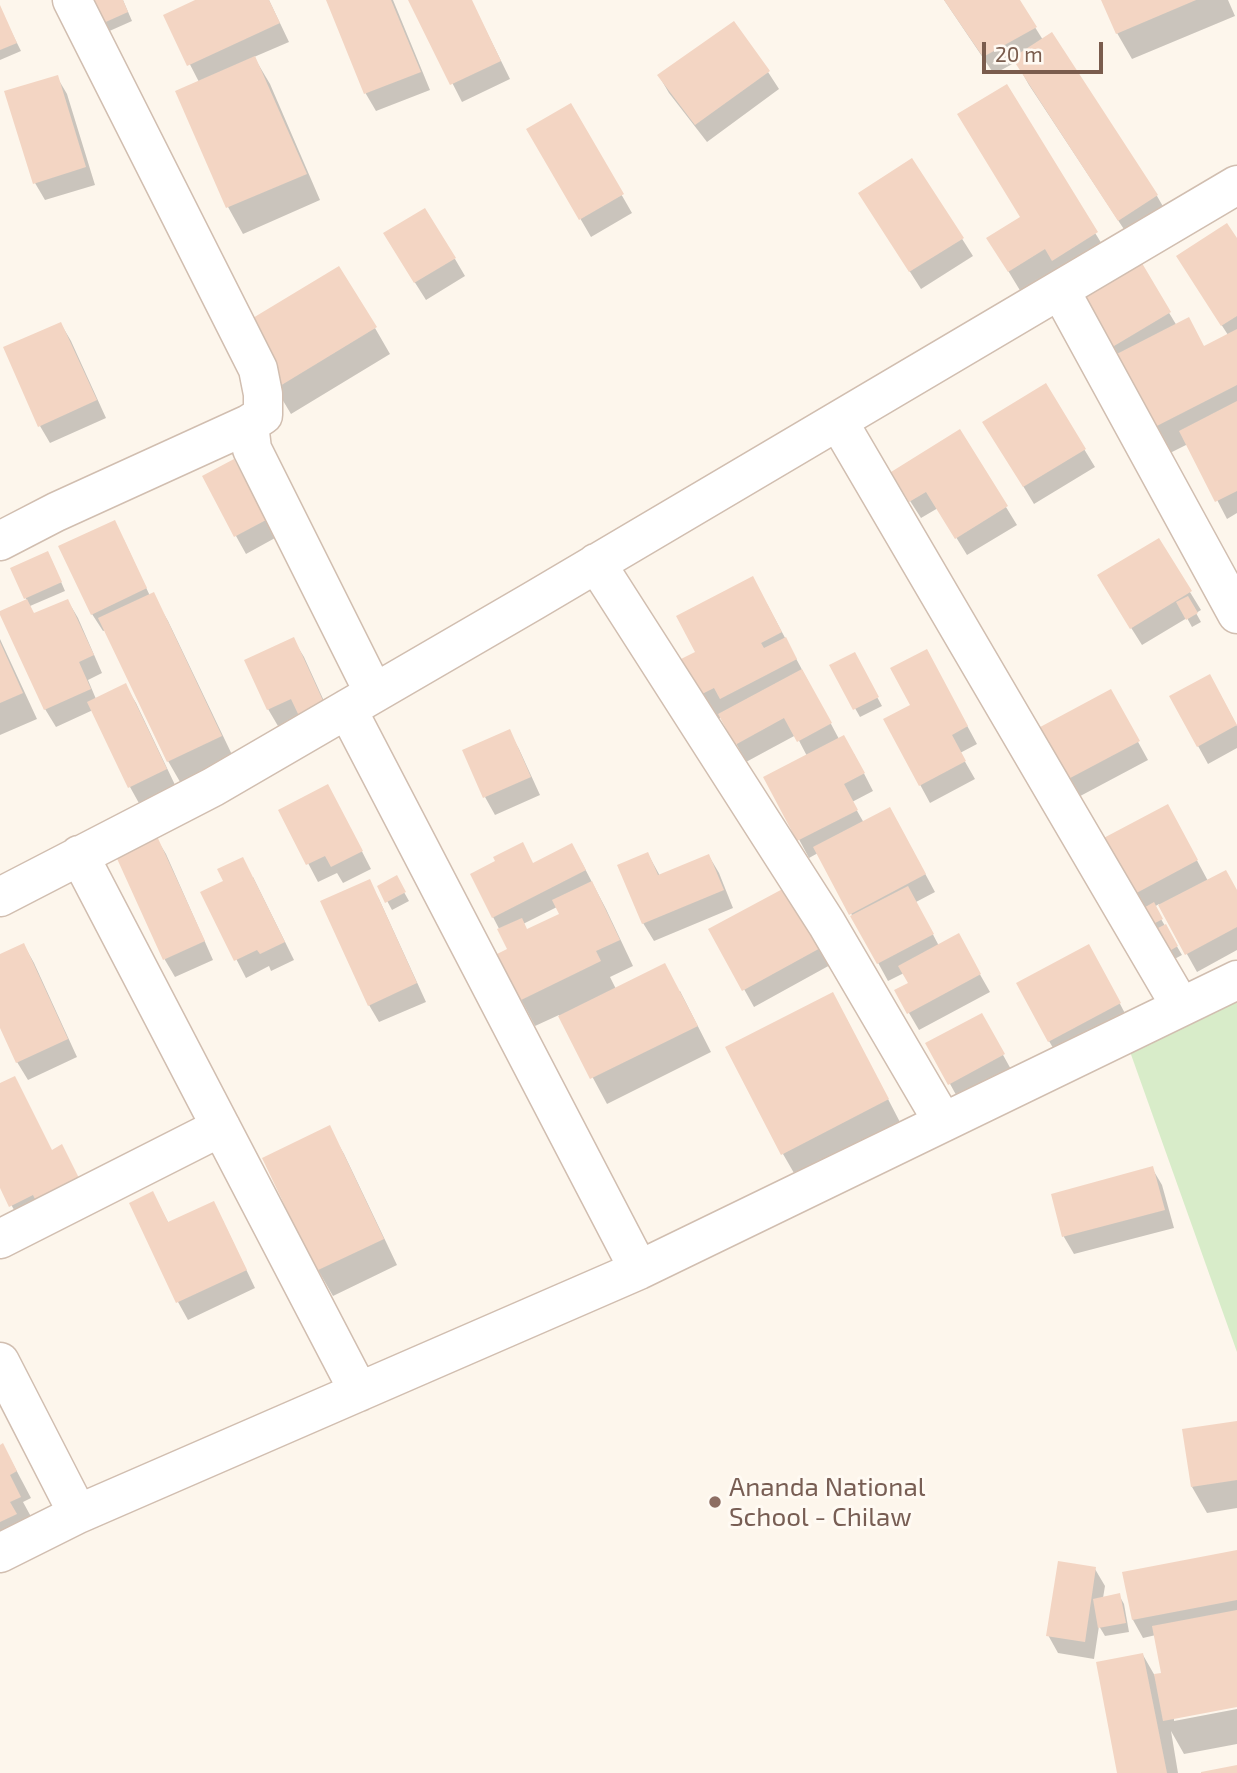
<!DOCTYPE html>
<html>
<head>
<meta charset="utf-8">
<style>
	body { margin:0 }
	#map { position:relative; width:1237px; height:1773px; overflow:hidden; background:#fdf6ec; font-family:"Exo 2",sans-serif }
	canvas { display:block }
	.scale { position:absolute; left:982px; top:42px; width:121px; height:32px; box-sizing:border-box; border:4px solid #7a5c4d; border-top:0; padding-left:9px; font-size:21px; line-height:24px; white-space:nowrap; color:#7a5c4d; -webkit-text-stroke:5px #fffaf3; paint-order:stroke }
</style>
</head>
<body>
<div id="map">
<canvas width="1237" height="1773"></canvas>
<div class="scale">20 m</div>
</div>
<script>
const ctx = document.querySelector('canvas').getContext('2d');
ctx.lineJoin = 'round';
function fillPath(path, color) { ctx.fillStyle = color; ctx.fill(path, 'evenodd'); }
const toPath = rows => new Path2D(rows.map(r => 'M' + r).join(''));
function trace(path, color, width, dash) { ctx.strokeStyle = color; ctx.lineWidth = width; ctx.lineCap = dash ? 'butt' : 'round'; ctx.setLineDash(dash || []); ctx.stroke(path); }
function drawText(font, color, halo, rows, align = 'center') {
  ctx.font = font + ' "Exo 2",sans-serif'; ctx.lineWidth = 6; ctx.setLineDash([]); ctx.textBaseline = 'middle'; ctx.strokeStyle = halo; ctx.fillStyle = color; for (const [text, x, y, turn = 0] of rows) {
    ctx.save(); ctx.translate(x, y); ctx.rotate((+turn || 0) * Math.PI / 180); ctx.textAlign = isNaN(turn) ? turn : align; if (halo) ctx.strokeText(text, 0, 0); ctx.fillText(text, 0, 0); ctx.restore();
  }
}
fillPath(toPath([
	[1237,1001,1237,1352,1128,1046]
]), '#d8ecc9');
fillPath(toPath([
	[123,0,132,21,105,33,100,25],
	[199,0,269,0,289,42,254,57,270,84,320,200,243,234,228,207,177,92,199,82,165,16],
	[327,0,393,0,430,90,376,111,366,94],
	[410,0,471,0,510,79,462,102],
	[944,0,1018,0,1043,40,1051,35,1157,196,1172,222,1135,246,1029,85,1016,62,994,74],
	[1103,0,1228,0,1235,16,1132,59,1117,33],
	[0,9,21,51,0,60],
	[768,72,779,89,707,142,669,93,659,76],
	[57,77,67,94,95,185,45,200,35,183],
	[1006,87,1111,259,1024,297,1004,264,1022,218],
	[570,105,632,213,591,237,528,129],
	[912,160,973,256,921,289,871,211],
	[1237,242,1237,513,1227,519,1188,444,1166,455,1071,294,1135,256,1177,326,1205,347,1228,335,1189,274],
	[395,251,455,259,465,276,426,300],
	[61,324,71,341,106,418,50,443,40,426],
	[375,328,390,354,291,414,255,354],
	[1045,385,1095,467,1034,504,995,440],
	[960,432,1017,525,967,555,938,508,921,518,903,490],
	[244,479,275,538,246,554,236,536],
	[124,540,150,596,153,595,168,621,236,763,183,787,168,761,106,630,103,631,92,614],
	[1158,540,1201,610,1196,613,1201,622,1192,627,1187,618,1142,645,1109,593],
	[52,561,65,591,30,606,34,615,68,601,78,618,102,673,88,680,96,699,125,685,136,703,176,787,140,805,130,787,93,710,56,727,45,709,1,612,27,601,12,569],
	[767,604,839,739,854,754,873,791,852,802,864,823,900,827,935,892,916,902,939,946,958,936,990,992,919,1030,896,991,910,983,904,973,888,981,818,853,809,858,766,778,807,756,796,735,746,762,722,717,708,724,693,698,697,653],
	[0,639,37,719,0,735],
	[293,639,304,657,334,723,301,717,278,726,268,709],
	[854,655,882,706,860,717,831,666],
	[936,668,977,744,960,753,975,779,930,803,885,720,912,705],
	[1110,691,1148,760,1069,802,1059,785],
	[1220,694,1237,726,1237,748,1208,764,1198,746],
	[509,731,519,749,540,795,495,815,485,797,464,751],
	[337,803,371,869,343,883,337,873,318,882,280,810],
	[1177,823,1208,881,1237,893,1237,950,1197,972,1159,904,1154,907,1182,955,1165,964,1131,897],
	[155,836,166,854,213,960,175,977,165,960,116,853],
	[648,854,660,876,709,856,719,873,733,908,654,941,643,923],
	[582,863,606,909,633,966,610,977,616,989,680,991,711,1052,607,1104,559,1015,535,1026,498,956,510,950,493,917,533,864],
	[557,907,561,915,527,931,523,924],
	[253,877,294,960,271,971,269,966,246,978,202,893],
	[396,878,409,901,392,910,379,886],
	[369,881,379,899,426,1002,379,1022,369,1005],
	[789,887,832,964,754,1007,711,930],
	[24,945,34,963,77,1057,28,1080,17,1062,0,1024,0,956],
	[1099,964,1129,1021,1059,1058,1049,1041],
	[981,1015,1013,1073,960,1102,928,1044],
	[847,1020,902,1126,798,1180,783,1154],
	[0,1085,52,1151,61,1147,95,1211,26,1232,0,1184],
	[329,1128,344,1154,397,1265,333,1296,318,1270],
	[1152,1168,1162,1185,1174,1228,1074,1254,1064,1237,1053,1195],
	[153,1193,169,1224,223,1221,255,1288,188,1320,178,1302],
	[1237,1423,1237,1508,1207,1513,1192,1487],
	[3,1445,31,1498,23,1502,35,1524,0,1555,0,1447],
	[1237,1551,1237,1705,1174,1717,1174,1721,1237,1709,1237,1744,1184,1754,1171,1731,1178,1773,1119,1773,1143,1655,1155,1676,1164,1674,1156,1635,1143,1638,1133,1620,1124,1573],
	[1095,1569,1105,1586,1103,1598,1119,1595,1124,1604,1129,1632,1105,1636,1099,1626,1094,1659,1058,1653,1048,1635]
]), '#0003');
fillPath(toPath([
	[88,0,123,0,128,12,99,25],
	[195,0,269,0,280,23,187,66,163,15],
	[326,0,391,0,421,72,364,94],
	[408,0,472,0,501,61,450,85],
	[944,0,1020,0,1037,27,983,57],
	[1101,0,1196,0,1116,34],
	[0,5,17,43,0,50],
	[734,21,770,71,695,125,657,75],
	[1052,32,1158,195,1118,221,1012,58],
	[255,56,307,174,226,208,175,91],
	[58,75,86,167,33,184,4,91],
	[1007,84,1098,232,1052,261,1045,249,1008,272,986,238,1020,217,957,114],
	[571,103,624,194,579,220,526,129],
	[912,158,964,238,909,272,858,193],
	[425,208,456,258,414,283,383,233],
	[1227,223,1237,238,1237,316,1221,326,1176,256],
	[1136,253,1171,312,1104,352,1068,294],
	[339,266,377,327,275,389,238,327],
	[1189,317,1204,346,1237,329,1237,385,1149,430,1111,357],
	[61,322,97,400,38,427,3,347],
	[1046,383,1086,449,1023,487,982,422],
	[1237,401,1237,491,1215,502,1179,431],
	[960,429,1008,506,955,539,926,492,909,502,891,472],
	[234,459,266,520,234,537,202,476],
	[115,520,147,588,91,615,58,546],
	[1159,538,1192,591,1130,629,1097,575],
	[48,551,62,582,24,599,10,568],
	[753,576,782,632,761,643,764,648,786,637,797,659,720,699,714,688,692,699,673,663,695,652,676,616],
	[154,592,222,736,167,762,98,618],
	[1188,596,1198,613,1186,620,1176,602],
	[27,599,34,613,68,599,94,655,79,662,91,689,44,710,0,615,0,611],
	[294,637,325,705,299,716,291,699,267,710,244,660],
	[0,642,23,693,0,703],
	[927,649,968,726,952,735,966,761,919,786,883,719,910,705,890,668],
	[855,652,879,697,853,710,829,665],
	[802,669,832,723,797,742,784,718,735,745,718,714],
	[1210,674,1237,725,1197,747,1169,696],
	[126,683,167,769,128,788,87,702],
	[1111,689,1140,741,1057,785,1029,733],
	[510,729,531,777,483,798,462,750],
	[844,735,865,773,844,784,858,810,797,841,763,777],
	[328,784,363,851,331,867,325,856,306,865,278,810],
	[1168,804,1198,860,1129,897,1098,841],
	[890,807,926,874,849,915,813,847],
	[156,834,205,941,163,960,114,852],
	[523,842,533,863,572,843,586,870,492,918,470,874,495,861,493,857],
	[648,852,658,875,709,854,724,890,642,924,617,865],
	[243,857,285,942,260,954,257,950,234,961,200,892,223,881,217,869],
	[1226,870,1237,890,1237,927,1185,955,1158,905],
	[397,875,406,892,385,903,377,886],
	[370,879,417,983,368,1006,320,901],
	[592,881,620,940,596,951,601,961,519,1001,495,955,507,949,497,929,522,918,527,929,559,914,552,900],
	[790,885,824,946,742,991,708,929],
	[908,886,934,934,877,964,850,916],
	[1154,902,1163,919,1143,929,1135,913],
	[1166,924,1178,946,1159,957,1146,934],
	[959,933,981,974,907,1014,894,990,908,983,898,966],
	[24,943,68,1039,16,1063,0,1028,0,954],
	[1089,944,1121,1003,1048,1042,1016,983],
	[665,963,698,1026,590,1079,558,1016],
	[833,992,889,1099,781,1155,725,1047],
	[982,1013,1005,1054,948,1085,925,1043],
	[15,1076,52,1150,62,1144,82,1184,38,1205,33,1195,9,1207,0,1188,0,1083],
	[330,1125,384,1239,316,1271,262,1158],
	[1153,1166,1165,1210,1062,1237,1051,1194],
	[153,1191,168,1222,214,1201,247,1270,176,1303,129,1203],
	[1237,1421,1237,1480,1191,1487,1182,1429],
	[3,1443,17,1471,10,1475,21,1497,10,1502,17,1514,0,1522,0,1445],
	[1237,1550,1237,1600,1132,1620,1122,1572],
	[1058,1561,1096,1567,1085,1642,1046,1636],
	[1120,1593,1126,1623,1098,1628,1093,1599],
	[1237,1610,1237,1707,1163,1721,1154,1674,1161,1673,1152,1626],
	[1143,1653,1167,1773,1117,1773,1096,1662],
	[1237,1765,1237,1773,1201,1773,1201,1772]
]), '#f3d5c3');
const minor = toPath([
	[72,0,258,369,263,394,263,415,249,424,252,449,374,693],
	[1060,290,1237,614],
	[838,421,1181,1007],
	[0,541,56,512,249,424],
	[596,563,827,924,943,1122],
	[347,709,639,1270],
	[79,855,359,1392],
	[0,897,213,787,533,601,1237,185],
	[0,1239,221,1127],
	[0,1362,78,1514],
	[0,1553,78,1514,639,1270,1237,980]
]);
trace(minor, '#d1beb0', 41);
trace(minor, '#fff', 38);
for (const [x, y, r, color] of [
	[715,1502,7,"#8d6e63"]
]) { const dot = new Path2D(); dot.arc(x, y, r, 0, 2 * Math.PI); ctx.fillStyle = color; ctx.fill(dot); trace(dot, '#fffaf3', 2.5); }
drawText('26px', '#785e54', '#fffaf3', [
	["Ananda National",729,1487],
	["School - Chilaw",729,1517]
], 'left');
</script>
</body>
</html>
